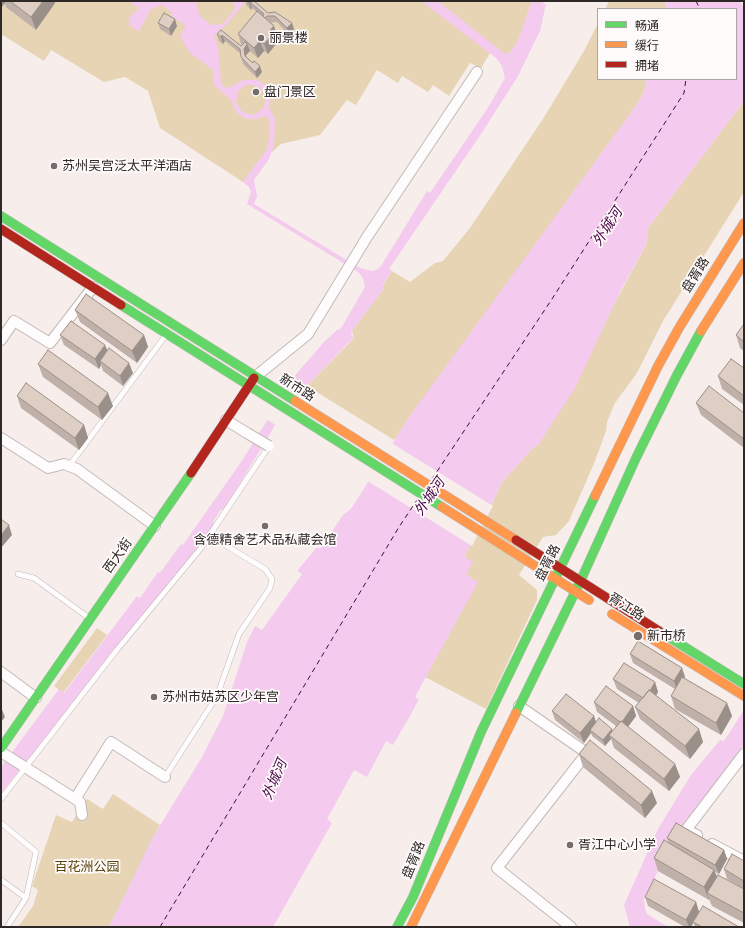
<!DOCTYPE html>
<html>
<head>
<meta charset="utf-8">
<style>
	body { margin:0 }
	#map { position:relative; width:745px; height:928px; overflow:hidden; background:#f7eeec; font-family:"Fira Sans","Noto Sans SC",sans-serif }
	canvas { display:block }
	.frame { position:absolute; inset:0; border:2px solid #2e2827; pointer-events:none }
	.legend { position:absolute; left:597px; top:8px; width:140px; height:72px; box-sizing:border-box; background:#fefbfa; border:1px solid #aba7a6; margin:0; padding:5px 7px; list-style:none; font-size:12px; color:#2e2827 }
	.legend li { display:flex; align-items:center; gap:8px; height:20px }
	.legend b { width:20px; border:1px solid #aba7a6 }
</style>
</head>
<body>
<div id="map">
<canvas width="745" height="928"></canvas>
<div class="frame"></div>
<ul class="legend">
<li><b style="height:5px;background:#63d668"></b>畅通</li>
<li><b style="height:5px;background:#ff974d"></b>缓行</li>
<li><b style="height:5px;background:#b3261e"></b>拥堵</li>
</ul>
</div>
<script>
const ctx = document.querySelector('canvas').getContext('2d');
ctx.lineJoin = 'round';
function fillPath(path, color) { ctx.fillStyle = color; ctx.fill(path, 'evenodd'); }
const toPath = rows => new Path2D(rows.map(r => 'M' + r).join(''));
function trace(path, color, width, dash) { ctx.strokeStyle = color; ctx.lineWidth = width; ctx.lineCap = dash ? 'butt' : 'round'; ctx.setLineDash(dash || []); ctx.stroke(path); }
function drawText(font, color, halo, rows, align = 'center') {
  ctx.font = font + ' "Fira Sans","Noto Sans SC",sans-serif'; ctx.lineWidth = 3.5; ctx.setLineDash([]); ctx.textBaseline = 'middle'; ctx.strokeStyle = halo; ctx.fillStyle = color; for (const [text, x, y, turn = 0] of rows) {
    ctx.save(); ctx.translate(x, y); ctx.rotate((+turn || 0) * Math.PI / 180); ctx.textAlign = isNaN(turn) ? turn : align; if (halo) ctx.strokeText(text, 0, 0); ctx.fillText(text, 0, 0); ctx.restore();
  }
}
fillPath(toPath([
	[1,1,532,1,518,41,514,48,508,54,490,53,481,68,470,63,449,96,433,85,428,92,402,76,398,83,377,70,356,105,347,100,320,135,281,144,272,152,266,153,243,182,160,128,148,91,125,77,104,82,51,50,44,61,1,34],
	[609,1,665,1,667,9,605,9],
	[598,23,598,79,645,79,646,87,638,103,394,440,307,386,354,338,352,331,384,288,382,287,392,271,410,282,435,263,443,261,470,228,543,119,584,51],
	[744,101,744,192,663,321,637,373,615,403,607,422,606,431,595,461,569,521,556,535,543,537,519,575,537,590,537,600,486,709,425,677,477,582,466,575,464,556,491,506,502,482,533,448,539,444,646,245,648,228],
	[97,628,107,635,63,693,54,686],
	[113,794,160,825,109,927,18,927,33,906,38,890,32,886,56,815,72,822,87,799,103,809]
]), '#e6d4b5');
fillPath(toPath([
	[128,1,196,1,199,15,211,25,223,24,235,9,233,1,246,1,227,24,214,36,218,47,221,81,223,86,229,88,243,80,256,80,264,84,270,96,269,108,275,119,274,146,269,159,254,180,257,196,254,204,360,268,372,271,378,269,381,266,427,191,430,193,489,106,505,78,502,66,496,58,421,1,438,1,505,54,508,54,517,43,532,1,544,1,543,4,546,4,540,31,518,76,481,134,389,269,392,271,382,286,384,288,352,331,351,334,354,337,307,386,277,422,224,510,221,509,213,522,215,524,199,546,1,793,1,767,59,689,64,693,137,596,140,598,158,572,160,573,181,544,183,545,241,462,297,373,325,341,338,329,340,330,365,287,363,278,358,272,247,204,251,192,249,187,243,182,267,149,269,139,269,119,264,116,258,119,246,119,236,112,231,100,214,85,213,70,190,53,180,36,186,26,171,16,172,13,162,5,151,9,139,31,129,26,130,17,139,8],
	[248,84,259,87,266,96,264,108,254,115,243,112,236,103,238,91],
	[665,1,739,1,744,7,744,101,648,228,646,245,621,290,575,388,539,444,533,448,502,482,491,506,464,556,473,562,466,575,478,582,415,697,419,699,410,716,393,745,386,741,367,777,354,770,327,819,332,823,273,927,109,927,153,837,202,757,223,716,247,642,255,626,262,630,302,574,297,571,317,547,320,549,343,515,351,509,409,417,638,103,646,87,645,79,736,79,736,9,667,9],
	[744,710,744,745,676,834,644,899,645,909,647,914,668,927,630,927,624,905,658,829,691,775,720,740,724,741]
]), '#f4caee');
fillPath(toPath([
	[290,380,306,390,277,426,265,418],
	[390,442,493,506,472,546,366,480]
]), '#f7eeec');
trace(toPath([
	[696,1,700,9],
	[432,479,552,299,684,93,686,79],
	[160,927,399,527,417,500]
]), '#490448', 1, [5, 4]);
const lane = toPath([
	[69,466,166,335],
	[18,574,34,578,89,618],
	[165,777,217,696,239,634,270,588,272,579,265,569,210,536],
	[1,799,116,651,201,548,269,446],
	[1,823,36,852,26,898,7,927],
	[1,880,26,898]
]);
const street = toPath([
	[1,340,14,321,50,343,93,287],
	[255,377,308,334,367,237,477,72],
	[226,420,247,433],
	[1,438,48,468,64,464,77,469,155,526],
	[1,672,36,698],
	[519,706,587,753,497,868,571,927],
	[1,752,80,802,82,815],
	[75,799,111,742,165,777],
	[697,835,686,830,744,754],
	[712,844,744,861]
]);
const fast = toPath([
	[1,216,295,401],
	[121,305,442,507],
	[659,631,744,684],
	[516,713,580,582,636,458,677,375,701,331],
	[1,748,191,473],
	[397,927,413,897,481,732,595,496]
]);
const slow = toPath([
	[701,331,744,263],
	[295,401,516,540],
	[595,496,658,366,679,328,744,223],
	[442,507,589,600],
	[612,614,744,696],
	[411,927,516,713]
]);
const jam = toPath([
	[1,229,121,305],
	[191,473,254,378],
	[516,540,659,631]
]);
trace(lane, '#c1bab8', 6);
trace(street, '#c1bab8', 12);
trace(fast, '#c1bab8', 10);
trace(slow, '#c1bab8', 10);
trace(jam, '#c1bab8', 10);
trace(lane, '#fefcfc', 5);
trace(street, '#fefcfc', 10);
trace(fast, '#63d668', 9);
trace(slow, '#ff974d', 9);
trace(jam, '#b3261e', 9);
const streetBridge = toPath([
	[247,433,269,446]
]);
trace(streetBridge, '#c1bab8', 12, []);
trace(streetBridge, '#fefcfc', 10);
fillPath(toPath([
	[1,1,54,1,55,3,36,30,6,7,5,3,1,8],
	[245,1,254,1,268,13,292,23,294,29,289,35,277,22,270,23,277,35,274,39,276,44,268,54,264,51,258,58,250,51,246,55,246,57,262,72,257,78,243,64,241,57,241,54,225,41,223,44,219,41,217,34,221,30,241,46,243,45,241,44,238,34,257,12,252,8,251,10,247,6],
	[158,23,177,26,171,36,160,29],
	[75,310,144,335,148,347,137,363,80,322],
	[744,324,744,351,740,348,736,335],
	[60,335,108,351,133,373,123,386,103,371,101,365,99,369,64,345],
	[38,364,113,406,102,420,43,377],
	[744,368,744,405,722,389,718,376],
	[17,396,84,425,88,438,79,450,21,408],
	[696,403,744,413,744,448,701,415],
	[630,654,682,668,685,677,684,678,727,703,732,716,721,735,675,709,671,696,675,689,633,663],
	[613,679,655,682,658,692,656,696,703,742,690,759,640,719,635,707,639,703,617,689],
	[594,702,633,706,636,716,628,727,675,764,680,777,669,791,614,748,611,739,605,746,592,736,591,733,584,743,555,720,552,711,594,716,596,722,613,731,616,726,597,712],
	[579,754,657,803,645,818,583,767],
	[667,838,724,850,727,859,719,874,715,872,717,876,744,889,744,923,712,906,709,899,709,900,658,871,654,858,669,843],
	[744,861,744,889,727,879,724,869],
	[645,897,696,902,699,912,691,927,685,927,648,906],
	[693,922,739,927,695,927]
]), '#bfb1a9');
fillPath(toPath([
	[1,1,4,1,5,3,1,8],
	[43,1,54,1,55,3,36,30,31,17],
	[250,2,252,8,251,10,249,3],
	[175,19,177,26,171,36,169,29],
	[292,23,294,29,289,35,287,28],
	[274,26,277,35,274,39,276,44,268,54,264,44,269,31],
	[222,35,225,41,223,44,221,37],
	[260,41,264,51,258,58,254,48],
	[247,44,250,51,246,55,247,62,245,56,244,49],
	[260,66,262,72,257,78,255,72],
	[144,335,148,347,137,363,132,351],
	[105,345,109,354,100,361,101,365,99,369,95,359],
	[129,363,133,373,123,386,120,376],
	[108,393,113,406,102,420,98,407],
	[84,425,88,438,79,450,75,438],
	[9,525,12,535,1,548,1,535],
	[682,668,685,677,677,690,674,681],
	[655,682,658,692,648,708,644,699],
	[727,703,732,716,721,735,716,723],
	[633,706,636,716,624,732,621,723],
	[1,707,5,717,1,722],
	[594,716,597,726,590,730,591,733,584,743,580,733],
	[612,729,614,735,609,735,611,739,605,746,603,740],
	[699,729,703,742,690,759,685,746],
	[675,764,680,777,669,791,664,779],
	[652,791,657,803,645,818,641,805],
	[724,850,727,859,719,874,715,865],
	[714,870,719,882,707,893,709,899,709,900,704,887],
	[696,902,699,912,691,927,689,927,686,920]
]), '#9b9089');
const building = toPath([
	[10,1,43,1,31,17,10,1],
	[246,1,254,1,268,13,275,12,292,23,287,28,275,16,267,16,265,18,263,16,264,14,250,2,249,3,246,1],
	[257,11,274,26,269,31,273,34,264,44,260,41,254,48,238,34,257,11],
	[164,13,175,19,169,29,158,23,164,13],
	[221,30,241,46,245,42,247,44,244,49,245,56,253,63,254,61,260,66,255,72,241,57,240,49,222,35,221,37,217,34,221,30],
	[86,294,144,335,132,351,75,310,86,294],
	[71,321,105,345,95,359,60,335,71,321],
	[744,324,744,342,736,335,744,324],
	[109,348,129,363,120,376,100,361,109,348],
	[48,350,108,393,98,407,38,364,48,350],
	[731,359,744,368,744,396,718,376,731,359],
	[26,383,84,425,75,438,17,396,26,383],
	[709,386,744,413,744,439,696,403,709,386],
	[1,519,9,525,1,535,1,519],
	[638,641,682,668,674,681,630,654,638,641],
	[624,663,655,682,650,691,649,690,643,698,613,679,624,663],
	[682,677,727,703,716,723,671,696,682,677],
	[606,686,633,706,622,722,621,721,620,722,594,702,606,686],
	[649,690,699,729,685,746,635,707,649,690],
	[566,694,594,716,580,733,552,711,566,694],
	[599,718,612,729,603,740,590,730,599,718],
	[621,721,675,764,664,779,609,735,621,721],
	[590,740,652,791,641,805,579,754,590,740],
	[676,823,724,850,715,865,667,838,676,823],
	[664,840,714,870,704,887,654,858,664,840],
	[732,854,744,861,744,881,724,869,732,854],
	[718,875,744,889,744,913,707,893,718,875],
	[654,879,696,902,686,920,645,897,654,879],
	[703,906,739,927,702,927,693,922,703,906]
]);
fillPath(building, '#decec4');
trace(building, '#9b9089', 1);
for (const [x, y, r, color] of [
	[261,38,4,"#746d6c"],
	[256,92,4,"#746d6c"],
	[54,166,4,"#746d6c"],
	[265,526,4,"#746d6c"],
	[638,636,5,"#746d6c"],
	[154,697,4,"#746d6c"],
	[570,845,4,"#746d6c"]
]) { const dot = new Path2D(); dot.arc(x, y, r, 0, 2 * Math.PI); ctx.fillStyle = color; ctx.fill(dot); trace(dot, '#fefbfa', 1.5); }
drawText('13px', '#2e2827', '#fefbfa', [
	["丽景楼",269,38],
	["盘门景区",264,92],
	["苏州吴宫泛太平洋酒店",62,166],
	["含德精舍艺术品私藏会馆",265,540,"center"],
	["新市桥",647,636],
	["苏州市姑苏区少年宫",162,697],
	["胥江中心小学",578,845]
], 'left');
drawText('13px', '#2e2827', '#fefbfa', [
	["盘胥路",696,275,-58],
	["新市路",297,388,32],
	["西大街",118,556,-55],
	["盘胥路",548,563,-63],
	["胥江路",626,607,32],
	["盘胥路",414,860,-68]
]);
drawText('13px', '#5a430b', '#fefbfa', [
	["百花洲公园",87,867]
]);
drawText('italic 14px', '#490448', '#fefbfa', [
	["外城河",608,227,-57],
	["外城河",430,497,-56],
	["外城河",275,780,-67]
]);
</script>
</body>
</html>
